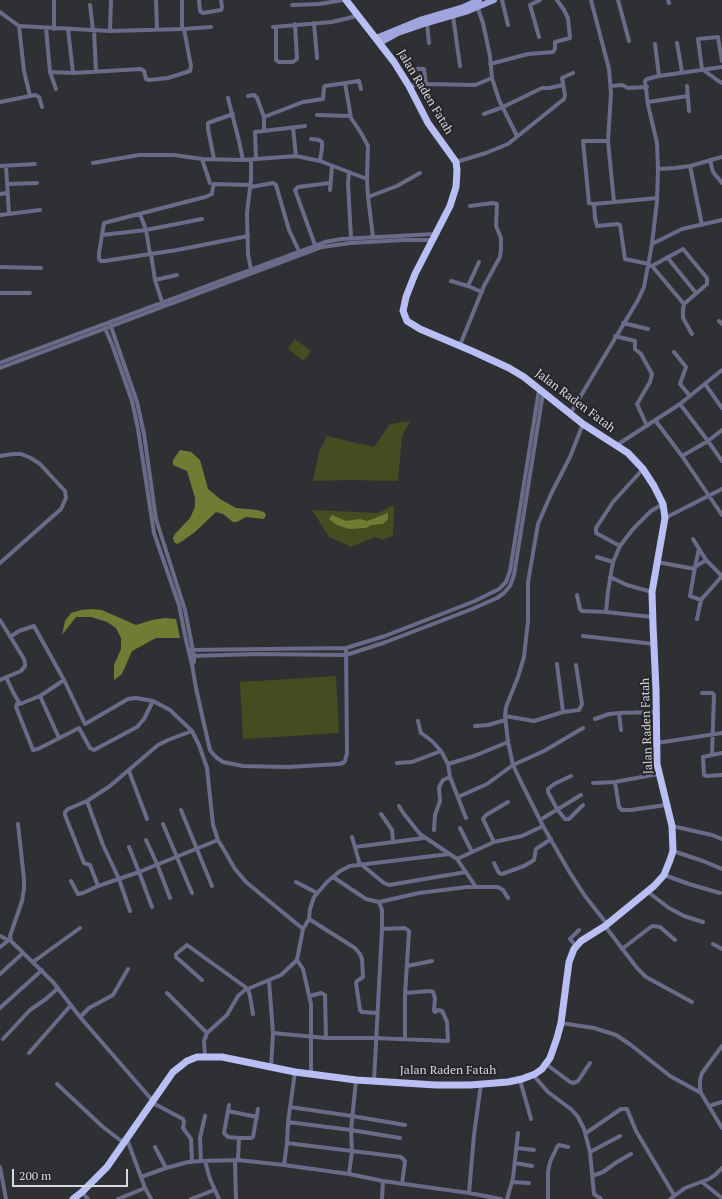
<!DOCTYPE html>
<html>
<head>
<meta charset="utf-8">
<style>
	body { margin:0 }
	#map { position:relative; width:722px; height:1199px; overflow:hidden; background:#2f3034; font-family:"PT Serif",serif }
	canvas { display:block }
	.scale { position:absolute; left:12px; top:1169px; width:116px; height:18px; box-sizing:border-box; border:2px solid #d7d8db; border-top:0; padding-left:5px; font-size:12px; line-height:14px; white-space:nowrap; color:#d7d8db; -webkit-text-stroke:3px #26262a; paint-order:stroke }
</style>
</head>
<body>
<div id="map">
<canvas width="722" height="1199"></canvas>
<div class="scale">200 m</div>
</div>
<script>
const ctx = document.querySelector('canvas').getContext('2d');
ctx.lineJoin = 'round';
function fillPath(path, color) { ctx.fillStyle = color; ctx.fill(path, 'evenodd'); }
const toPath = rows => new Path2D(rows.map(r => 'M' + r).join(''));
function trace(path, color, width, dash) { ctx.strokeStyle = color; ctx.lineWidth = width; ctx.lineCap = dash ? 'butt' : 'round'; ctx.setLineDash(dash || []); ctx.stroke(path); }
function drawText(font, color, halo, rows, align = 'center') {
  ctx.font = font + ' "PT Serif",serif'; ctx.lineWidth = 4; ctx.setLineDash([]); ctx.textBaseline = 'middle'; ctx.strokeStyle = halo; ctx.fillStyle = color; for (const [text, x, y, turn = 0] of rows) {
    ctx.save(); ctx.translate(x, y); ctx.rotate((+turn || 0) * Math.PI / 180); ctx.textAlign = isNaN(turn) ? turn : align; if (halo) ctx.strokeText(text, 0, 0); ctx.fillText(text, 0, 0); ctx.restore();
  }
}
fillPath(toPath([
	[295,339,311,351,304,361,288,349],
	[410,421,402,436,398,481,351,480,313,481,319,452,327,436,374,447,390,424],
	[394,505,393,536,382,540,375,537,351,547,329,537,312,510,378,513],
	[336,676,339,733,243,739,240,682]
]), '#454c20');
fillPath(toPath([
	[180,450,191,452,200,460,208,489,220,499,236,508,257,510,264,512,266,515,264,519,246,517,237,522,233,522,223,514,216,512,195,532,181,542,177,544,174,542,173,538,175,534,190,518,195,507,195,498,187,471,173,465,173,460],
	[388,513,388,519,383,524,371,525,366,528,349,529,337,525,329,519,332,515,346,521,360,519,367,521],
	[92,609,102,610,136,625,152,620,165,618,176,619,180,638,156,638,132,651,122,674,114,680,114,665,121,649,121,638,116,628,107,622,91,617,76,617,62,635,65,621,71,613,81,610]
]), '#707c33');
trace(toPath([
	[54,0,54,29],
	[156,0,157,30],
	[199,0,200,11,203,13,221,10,222,7,221,0],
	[502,0,508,25],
	[591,0,609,69,611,93,608,141,614,202],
	[618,0,629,41],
	[668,0,669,3],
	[90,5,93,30],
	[292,5,319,4,343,0],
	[477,6,483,23,490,56,492,78,499,100,517,136],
	[0,12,19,26,110,31,182,29,182,0],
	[453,16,460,66],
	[314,23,317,58],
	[427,23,429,43],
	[19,26,24,71,30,96],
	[273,27,332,22,357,16],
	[276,27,276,60,279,62,293,62,297,59,295,24],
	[46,28,50,72,56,89],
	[68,29,73,73,141,69,144,71,146,79,149,80,168,78,190,71,191,66,184,29],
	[183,29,211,27],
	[94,30,96,72],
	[110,31,111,0],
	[539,37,530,5,540,0],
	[677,43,682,72],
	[655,44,659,76],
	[722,61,718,37,698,39,702,69,717,80,722,83],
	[490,64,528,54,553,52,555,49,555,42,570,38,568,18,564,10,557,0],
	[411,69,424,69,426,84],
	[50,72,73,73],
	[345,83,351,118,361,133,368,146,367,179],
	[409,86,426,84,475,85,492,78],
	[611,86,622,85,628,88,647,87],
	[687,86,689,111],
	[248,96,254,95,257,98,264,117,264,131],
	[228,98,239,141,243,160],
	[0,102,35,95,39,97,42,107],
	[648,102,688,96],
	[484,114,503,107,542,88,549,88,563,85],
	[317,115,350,116],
	[264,117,303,102,323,99,324,87,325,86,359,81,361,89],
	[293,128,296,156],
	[311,139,319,140,322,142,322,148,320,161],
	[608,141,583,141,589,203,594,204,657,198],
	[202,159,210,183],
	[214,159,208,129,208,123,233,114],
	[256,159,255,132,305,126],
	[710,160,713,172,722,183],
	[456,162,486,153,508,144,564,99,565,95,562,78,573,73],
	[93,163,139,155,174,155,202,159,243,160,296,156,320,161,367,179,368,197],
	[0,166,35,164],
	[6,166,9,214],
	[690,166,702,225],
	[658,169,675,168,690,166,722,157],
	[349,173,348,183,351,238],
	[8,184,37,183],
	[251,187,273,183,276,185,289,230,299,251],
	[330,190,332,166],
	[0,194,7,193],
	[594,204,595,218,597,226,618,224,620,225,625,259,649,264],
	[140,214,146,230,150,254],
	[0,215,40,210],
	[102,235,146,230,202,219],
	[248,236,177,250,104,261,101,261,99,259,99,253,104,223,205,197,212,194,213,187,214,184,251,185],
	[373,237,368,197,397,186,420,173],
	[652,244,682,229,722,220],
	[315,245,295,190,298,187,330,183],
	[151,254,155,280,163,305],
	[667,257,696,293],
	[479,262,468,286,482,292],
	[648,266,652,266,683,249,707,278,707,284,684,304,683,310,683,318,692,334],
	[652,266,684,304],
	[0,267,41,268],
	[251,270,248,254,247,213,251,180,251,160],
	[155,280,177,275],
	[451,281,468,286],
	[0,293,30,293],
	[719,321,722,324],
	[623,323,648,329],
	[110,324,137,402,144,434,156,519,185,610,194,656,194,661,192,665],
	[105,328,113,347,132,401,138,429,154,533,179,605,186,640,192,665,196,688,204,724,210,750,213,754,217,758,223,762,243,766,288,767,339,764,343,763,345,761,347,753,346,648],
	[615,336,635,341,635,349,641,354,652,374,650,382,637,404,647,426],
	[460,345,484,286,500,257,501,249,501,238,496,226,497,204,493,203,470,206],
	[674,352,686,367,680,384,690,396],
	[0,363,325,242,341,239,435,234],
	[0,368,322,247,350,243,404,240,432,240],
	[705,384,722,408],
	[680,404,708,441,722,430],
	[570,414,638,300,644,287,652,244,657,201,658,169,657,143,648,105,645,81,647,79,659,76,722,67],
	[655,420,682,456,722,515],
	[583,424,570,457,551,494,538,524,528,582,528,621,524,657,518,677,506,707,505,716,508,742,513,765,521,782,543,826,570,873,585,896,607,924],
	[617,445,680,404,722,370],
	[0,456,13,454,21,454,31,458,40,464,65,491,66,498,61,509,0,563],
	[682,456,708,441,722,461],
	[665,518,722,489],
	[693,539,706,560,722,576],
	[620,546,596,533,596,528,613,502,643,469],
	[597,557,613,562,608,591,606,612],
	[706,560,695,567,690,596,701,600,722,576],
	[613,562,620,546,633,529,651,511,663,504],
	[657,562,695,569],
	[695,567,699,549],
	[610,577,627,585,652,592],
	[577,595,580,609,582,611,606,612,652,617],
	[697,619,701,600],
	[0,620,24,659,25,663,25,666,21,671,0,680],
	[583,636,654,644],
	[10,637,19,631,34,626,64,680,85,724,128,699,136,698,153,701],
	[189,650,346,648,385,636,475,601,499,589,506,582,510,571,539,390],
	[190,656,258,654,346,655,386,642,472,609,497,598,504,593,510,586,514,575,543,393],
	[557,664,563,712],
	[6,677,13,692,20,704,40,696,64,680],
	[702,693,712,693,714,695,712,755,722,753],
	[40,696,59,738],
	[20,704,17,704,16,707,33,750,38,749,79,728,90,748,94,750,137,727,144,719,153,701,170,710,192,731,199,745,207,768,213,825,218,840,224,850,235,869,246,882,303,929,297,960,281,975,245,990,238,996,227,1015,207,1033,204,1041,205,1056],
	[619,713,621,730],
	[505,716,534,721,563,712,579,710,582,704,576,665],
	[595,719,609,714,619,713,656,712],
	[418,721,421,733,432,741,441,751,448,764,474,756,508,742],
	[475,726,488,725,505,720],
	[192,731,168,740,158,745,110,786,87,801,68,809,65,812,65,815,84,863,90,865,98,886,139,872,218,840],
	[657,743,722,733],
	[712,755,703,757,704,775,707,776,722,775],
	[397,763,412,762,441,751],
	[448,764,450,777,466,818],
	[129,771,147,819],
	[571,776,554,784,548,789,548,792,557,809,565,819,569,819,583,805],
	[615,782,619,807,622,810,631,810,666,805],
	[593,783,615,782,658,774],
	[458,797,487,784,513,765,544,751,583,728],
	[87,801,103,845,119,879,130,911],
	[399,806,404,814,420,834,457,859,476,887],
	[181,810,212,886],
	[381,814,392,830,393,842],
	[540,820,581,795],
	[18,824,24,879,24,889,22,901,10,936,11,941,53,982,80,1017,152,1100],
	[163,824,192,893],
	[672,826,712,835,722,839],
	[460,828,472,852],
	[434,830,435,815,440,801,439,787,443,780,450,777],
	[352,837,360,865],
	[146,840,157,864,170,898],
	[494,842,483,819,486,815,508,802],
	[129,847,139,872,152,907],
	[355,847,424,838],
	[673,851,703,861,722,869],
	[457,859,494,842,522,836,543,826],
	[494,863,499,873,502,874,524,866,534,860,536,849,551,839],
	[362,865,384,883,389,885,466,872],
	[664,875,689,884,720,893],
	[333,877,340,871,350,866,449,854],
	[71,881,78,894,83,893,98,886],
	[296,882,317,893],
	[648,892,669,908,684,916,703,922],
	[379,902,419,893,467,887,498,887,503,890,508,898],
	[309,919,355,948,360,954,362,959,363,977,357,981,356,983,360,1010,362,1012,377,1013],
	[605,926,637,968,646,977,692,1002],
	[303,929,309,919,310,909,314,897,327,882,333,877,366,899,379,902,382,910,382,929,374,1081],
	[382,929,405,928,409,931,405,995,405,1039],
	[0,936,8,940],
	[713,944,722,949],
	[576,946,570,939,579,930],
	[0,947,10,939],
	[622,949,652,926,660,927,675,940],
	[297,960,303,969,311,1004,311,1074],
	[33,962,80,928],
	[407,966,432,961],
	[0,974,23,953],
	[202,980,176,957,176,954,187,945,248,989,250,996,253,1014],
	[269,981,273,1033,271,1067],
	[167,993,207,1033],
	[310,996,321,993,325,995,326,1038],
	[0,1008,42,970],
	[80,1017,89,1008,113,995,128,969],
	[561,1023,594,1028,616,1035,631,1045,670,1076,701,1093],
	[273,1033,326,1038,375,1038,448,1041,447,1022,444,1015,442,1011,438,1010,435,1012,434,1010,435,998,433,992,430,991,405,993],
	[3,1039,30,1010,46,999,58,988],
	[722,1046,702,1073,700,1080,700,1088,701,1093,722,1128],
	[29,1053,71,1005],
	[546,1064,570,1082,574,1083,578,1081,590,1063],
	[533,1075,548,1092,572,1110,578,1117,584,1129,590,1152,594,1194,601,1199],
	[520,1080,531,1119],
	[57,1084,103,1127,124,1143],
	[151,1102,183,1119,184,1122,183,1128,191,1139,192,1162],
	[229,1105,224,1133,228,1137,239,1138,251,1138,253,1137,258,1109],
	[709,1106,722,1102],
	[290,1107,352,1116,405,1125],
	[228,1111,257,1117],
	[288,1122,351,1130,400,1138],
	[586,1133,621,1109,627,1109,636,1131,674,1195],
	[127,1139,145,1188,151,1199],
	[287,1143,401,1157,405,1161,402,1184],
	[155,1147,166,1168],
	[517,1148,534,1150],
	[590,1152,620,1136],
	[235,1160,236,1199],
	[238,1160,239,1138],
	[201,1161,200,1138,205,1116],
	[205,1161,210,1179,219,1199],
	[515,1163,532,1166],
	[284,1165,287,1143,288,1122,295,1072],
	[0,1167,6,1199],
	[349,1174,352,1151,351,1130,356,1080],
	[592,1176,603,1172,617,1162,631,1154],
	[141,1177,166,1168,188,1162,201,1161,238,1160,284,1165,349,1174,383,1181,469,1193,501,1199],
	[512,1182,529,1183],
	[702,1182,722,1198],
	[82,1192,88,1199],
	[469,1193,474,1135,481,1084],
	[118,1199,145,1188],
	[191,1199,214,1190],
	[382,1199,383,1181],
	[507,1199,513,1178,518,1133],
	[548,1199,548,1172,550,1162,557,1147,559,1145,568,1147],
	[670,1199,685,1188,709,1179,715,1175,722,1168]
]), '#696b88', 4);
trace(toPath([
	[376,38,420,20,461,8,479,0],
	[380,43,398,33,427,23,468,11,494,0]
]), '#a1a5df', 6);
trace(toPath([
	[73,1199,82,1192,107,1167,173,1072,187,1061,197,1057,222,1057,295,1072,356,1080,436,1085,470,1085,508,1082,522,1079,535,1074,542,1069,550,1058,557,1038,561,1023,569,962,574,949,581,941,605,926,654,886,664,875,670,860,673,851,672,826,657,764,656,690,653,625,652,592,665,518,663,504,654,486,643,469,628,453,583,424,524,377,509,368,472,351,420,329,407,321,403,311,406,297,415,274,450,206,456,187,457,170,456,162,428,123,409,86,394,62,346,0]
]), '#b9bef5', 7);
drawText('12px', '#d7d8db', '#26262a', [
	["Jalan Raden Fatah",425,92,59],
	["Jalan Raden Fatah",575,401,37],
	["Jalan Raden Fatah",647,726,-92],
	["Jalan Raden Fatah",448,1071]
]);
</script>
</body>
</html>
